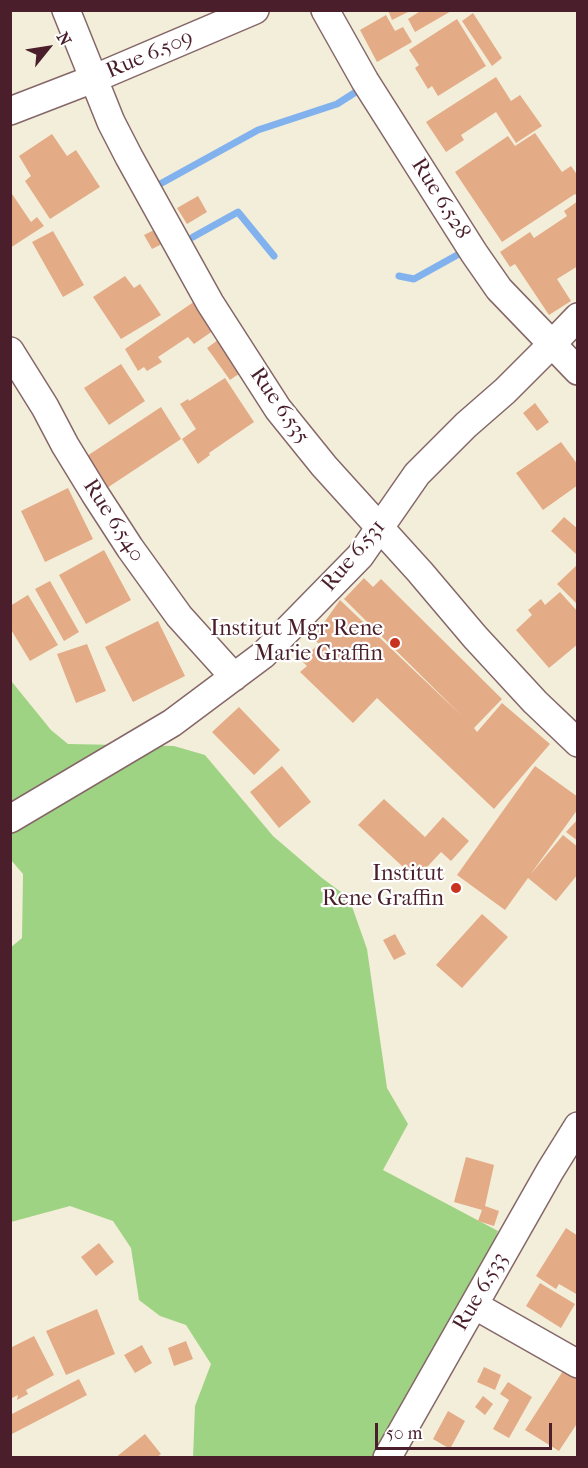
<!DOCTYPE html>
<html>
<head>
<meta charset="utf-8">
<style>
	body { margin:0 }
	#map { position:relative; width:588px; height:1468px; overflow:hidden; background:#f3eeda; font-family:"IM FELL French Canon",serif }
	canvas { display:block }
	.frame { position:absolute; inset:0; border:12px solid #4a1f2b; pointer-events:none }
	.north { position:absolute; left:18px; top:18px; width:60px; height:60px; -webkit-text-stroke:4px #fff; paint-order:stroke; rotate:60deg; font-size:16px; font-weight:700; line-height:24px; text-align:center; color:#4a1f2b }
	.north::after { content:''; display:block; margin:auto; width:21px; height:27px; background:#4a1f2b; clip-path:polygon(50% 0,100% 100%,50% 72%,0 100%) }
	.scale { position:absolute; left:375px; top:1423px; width:177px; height:27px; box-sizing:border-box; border:3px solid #4a1f2b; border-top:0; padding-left:8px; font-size:18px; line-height:21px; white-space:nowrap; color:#4a1f2b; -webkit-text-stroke:4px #fff; paint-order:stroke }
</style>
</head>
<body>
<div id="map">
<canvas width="588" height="1468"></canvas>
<div class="frame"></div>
<div class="north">N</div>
<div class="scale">50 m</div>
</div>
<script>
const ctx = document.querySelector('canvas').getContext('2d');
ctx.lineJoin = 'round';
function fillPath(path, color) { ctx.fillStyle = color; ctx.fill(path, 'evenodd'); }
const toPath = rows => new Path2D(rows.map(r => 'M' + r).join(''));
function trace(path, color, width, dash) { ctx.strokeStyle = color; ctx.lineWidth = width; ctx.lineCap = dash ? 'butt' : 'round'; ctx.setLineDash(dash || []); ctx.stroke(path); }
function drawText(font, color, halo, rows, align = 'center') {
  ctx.font = font + ' "IM FELL French Canon",serif'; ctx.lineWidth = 4.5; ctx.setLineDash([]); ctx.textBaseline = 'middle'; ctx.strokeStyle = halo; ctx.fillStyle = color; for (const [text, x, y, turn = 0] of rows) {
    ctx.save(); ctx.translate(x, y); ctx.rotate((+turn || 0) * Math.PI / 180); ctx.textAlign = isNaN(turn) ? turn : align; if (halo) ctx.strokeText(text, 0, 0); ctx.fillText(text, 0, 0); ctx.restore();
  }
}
fillPath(toPath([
	[12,682,51,730,68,744,174,746,205,755,273,836,322,878,349,898,367,949,387,1088,408,1124,383,1170,498,1231,487,1261,373,1457,193,1458,195,1406,211,1364,186,1325,160,1316,139,1300,131,1248,113,1221,70,1206,11,1222,10,948,22,938,23,874,11,860,10,683]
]), '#9fd384');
trace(toPath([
	[160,184,258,130,337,104,359,90],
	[193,237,238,212,274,256],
	[399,276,414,279,459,254]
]), '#81b2ed', 7);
fillPath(toPath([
	[388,10,412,10,392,20],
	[422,10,453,10,415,32,408,19],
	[473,13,502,58,492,66,462,21],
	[386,15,395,31,403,27,412,42,377,62,360,30],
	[457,19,486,66,438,96,432,86,428,89,415,68,419,65,409,50],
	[496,77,511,101,520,95,542,126,516,143,496,112,461,135,464,140,446,152,426,122],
	[535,133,562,172,571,166,578,176,578,197,575,194,502,242,455,172,508,136,515,146],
	[52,134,67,156,76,150,100,187,50,219,25,181,31,176,19,156],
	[10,191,31,222,37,217,44,226,10,248],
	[198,196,207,212,187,224,177,208],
	[578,201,578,266,557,279,571,301,549,315,515,264,510,267,500,252,530,232,534,238,567,216,564,211],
	[158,228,166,242,152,249,144,235],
	[53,231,84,285,63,297,32,242],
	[125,276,134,288,140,284,161,315,121,339,93,297],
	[198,299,217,328,194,344,188,337,158,357,162,362,147,371,144,367,138,371,125,349],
	[222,337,246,369,230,380,207,348],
	[121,364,145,401,109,425,84,388],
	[225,378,254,422,209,453,210,455,198,464,182,439,196,429,180,404,188,399,189,401],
	[535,403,549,422,537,431,523,413],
	[161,407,181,439,107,488,87,456],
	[561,442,578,465,578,485,543,510,516,473],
	[68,488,93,539,45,562,21,511],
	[564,517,578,529,576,554,551,531],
	[104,550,131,600,86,624,59,575],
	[578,564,578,605,557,584],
	[364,578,373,587,381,579,502,699,474,728,477,732,502,703,550,744,494,809,377,698,353,723,300,672,307,666,301,660,319,644,313,638,340,600,462,716,344,599],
	[50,581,79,632,64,641,35,589],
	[560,592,578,612,578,644,549,668,516,630,532,615,528,610,541,599,545,605],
	[28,595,58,645,30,661,10,628,10,606],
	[158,621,185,676,133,702,105,647],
	[87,644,106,691,76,703,57,654],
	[239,707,280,750,254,775,212,732],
	[282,766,311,802,279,828,250,792],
	[535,766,578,797,578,809,530,875,563,835,578,847,578,874,556,901,528,878,505,910,457,875],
	[384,799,425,837,443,817,469,841,451,861,441,852,416,879,358,825],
	[578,819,578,841,566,832],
	[482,914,508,937,462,988,436,965],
	[395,934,406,954,394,960,383,940],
	[466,1157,494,1165,485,1206,499,1211,494,1226,478,1221,482,1210,454,1202],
	[566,1228,578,1236,578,1295,559,1284,556,1289,536,1276],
	[99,1243,114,1262,96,1276,81,1257],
	[540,1283,575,1304,561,1328,526,1306],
	[97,1309,115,1354,66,1375,46,1331],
	[34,1336,54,1375,26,1390,28,1394,17,1400,18,1395,10,1399,10,1348],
	[186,1341,193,1359,174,1366,168,1348],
	[142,1345,152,1363,135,1373,124,1355],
	[570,1360,578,1366,578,1422,559,1451,525,1430],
	[484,1367,501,1375,495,1390,477,1382],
	[79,1379,87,1395,10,1435,10,1415],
	[508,1382,532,1397,509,1438,493,1429,509,1400,500,1394],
	[483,1396,493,1404,485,1415,475,1407],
	[448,1411,465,1421,450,1449,433,1439],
	[145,1434,161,1454,156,1458,115,1458]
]), '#e4ab87');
const minor = toPath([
	[66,10,111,122,129,157,210,303,278,409,324,466,420,572,475,637,535,702,578,743],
	[325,10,365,81,474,253,499,289,578,371],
	[10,111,93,79,255,10],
	[10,351,45,407,65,445,95,494,130,548,179,616,234,677],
	[10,819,172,723,263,655,360,556,417,474,466,425,505,391,552,344,578,317],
	[474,1305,578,1364],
	[387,1458,550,1171,578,1126]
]);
trace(minor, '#856768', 30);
trace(minor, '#fff', 27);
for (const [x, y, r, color] of [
	[395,643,6,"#c8321e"],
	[456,888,6,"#c8321e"]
]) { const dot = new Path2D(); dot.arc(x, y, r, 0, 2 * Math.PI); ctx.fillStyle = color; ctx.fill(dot); trace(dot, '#fff', 2); }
drawText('22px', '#4a1f2b', '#fff', [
	["Rue 6.509",150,55,-23],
	["Rue 6.528",440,199,58],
	["Rue 6.535",279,406,55],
	["Rue 6.540",113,521,57],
	["Rue 6.531",354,556,-50],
	["Rue 6.533",481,1292,-60]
]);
drawText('22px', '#4a1f2b', '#fff', [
	["Institut Mgr Rene",383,630],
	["Marie Graffin",383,655],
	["Institut",444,875],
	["Rene Graffin",444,900]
], 'right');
</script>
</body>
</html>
